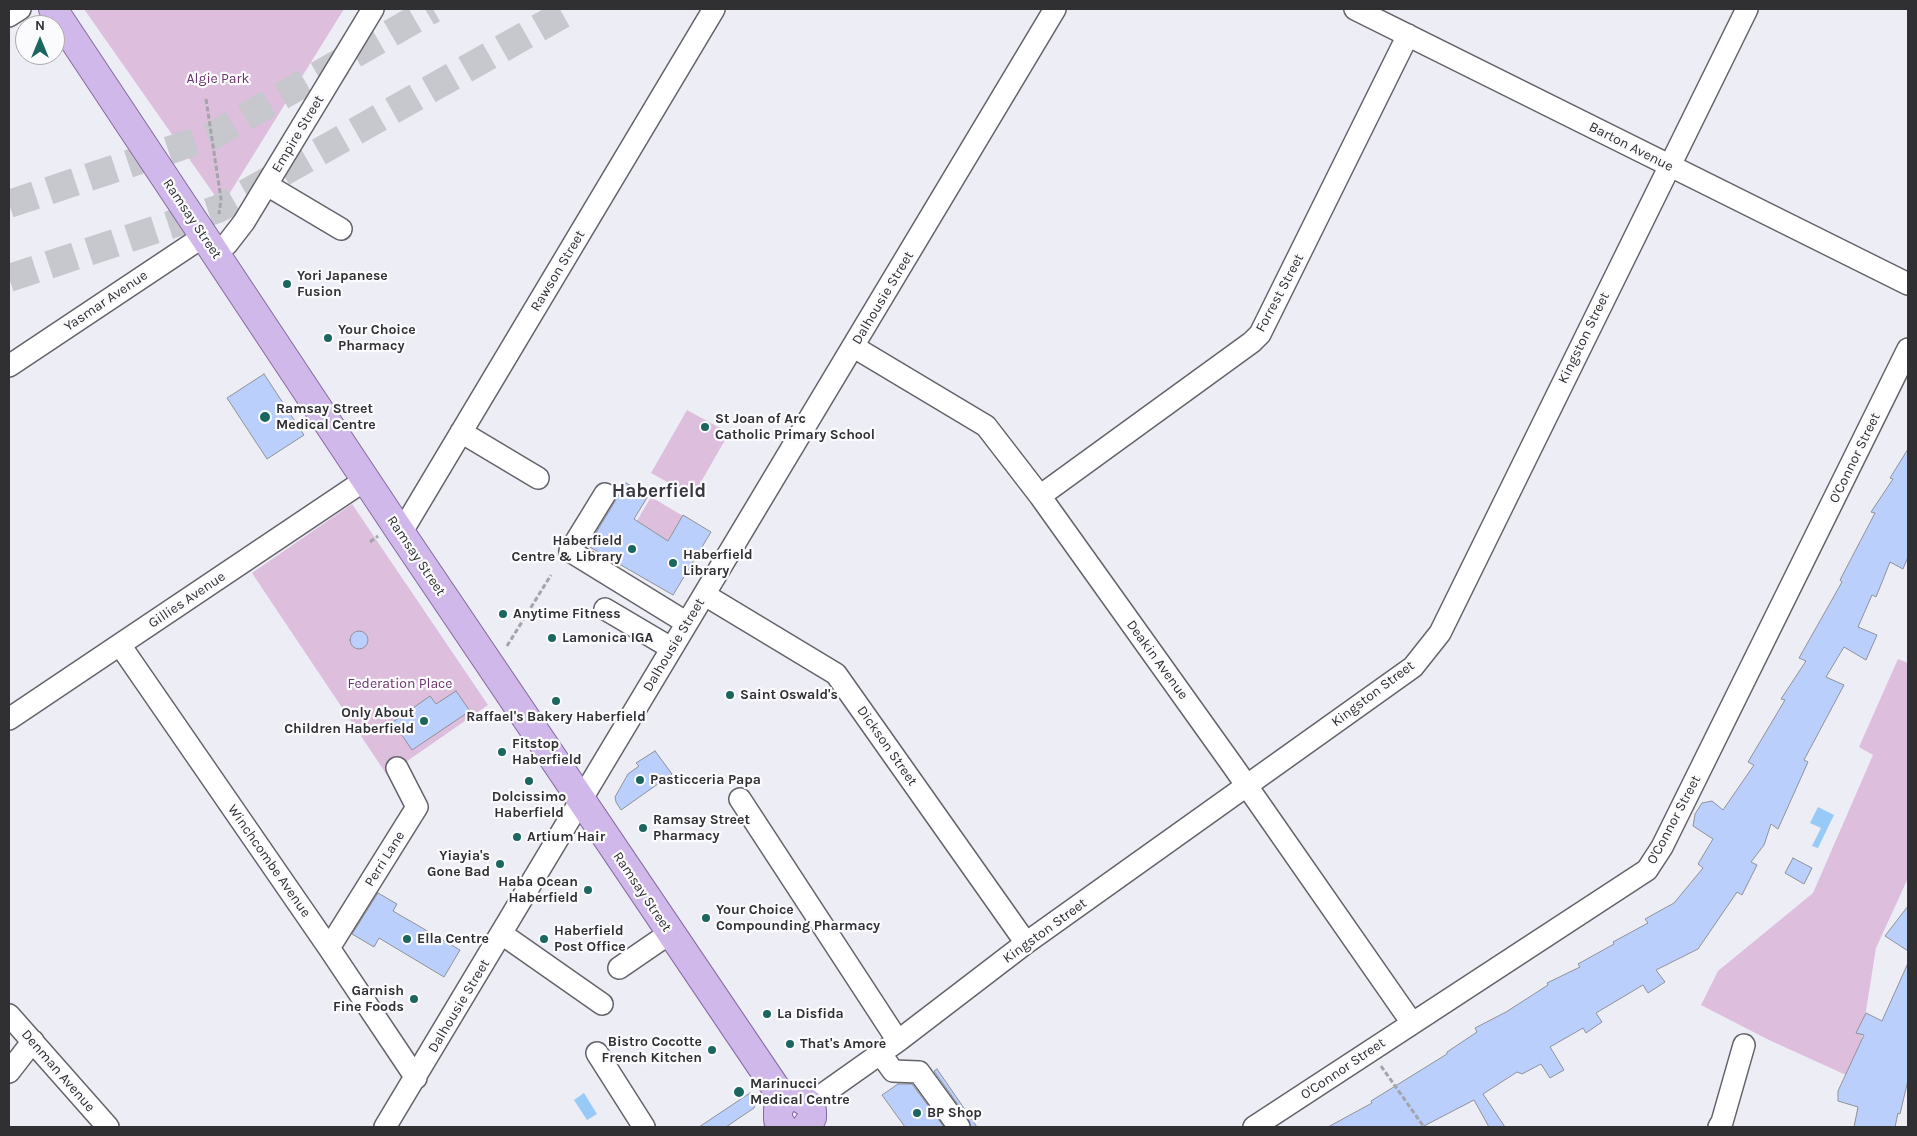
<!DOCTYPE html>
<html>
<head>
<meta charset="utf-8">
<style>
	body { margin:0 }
	#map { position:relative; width:1917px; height:1136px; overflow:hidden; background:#ededf5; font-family:Karla,sans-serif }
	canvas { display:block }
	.frame { position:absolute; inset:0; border:10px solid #303033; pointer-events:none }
	.north { position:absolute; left:15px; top:15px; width:50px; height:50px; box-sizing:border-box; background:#fbfbfe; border:1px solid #aaaaad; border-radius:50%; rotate:0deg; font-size:14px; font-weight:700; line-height:20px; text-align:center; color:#303033 }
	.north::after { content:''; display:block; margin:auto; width:18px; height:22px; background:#1b665e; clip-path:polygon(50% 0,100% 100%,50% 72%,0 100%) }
</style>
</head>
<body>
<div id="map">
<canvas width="1917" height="1136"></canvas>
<div class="frame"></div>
<div class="north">N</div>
</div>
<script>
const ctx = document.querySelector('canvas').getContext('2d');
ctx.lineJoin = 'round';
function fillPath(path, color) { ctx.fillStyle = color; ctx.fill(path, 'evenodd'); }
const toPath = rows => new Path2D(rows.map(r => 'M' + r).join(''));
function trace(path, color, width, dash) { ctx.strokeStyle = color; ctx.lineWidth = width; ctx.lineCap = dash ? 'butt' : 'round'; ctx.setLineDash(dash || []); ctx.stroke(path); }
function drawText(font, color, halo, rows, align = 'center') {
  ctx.font = font + ' Karla,sans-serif'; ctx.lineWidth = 4.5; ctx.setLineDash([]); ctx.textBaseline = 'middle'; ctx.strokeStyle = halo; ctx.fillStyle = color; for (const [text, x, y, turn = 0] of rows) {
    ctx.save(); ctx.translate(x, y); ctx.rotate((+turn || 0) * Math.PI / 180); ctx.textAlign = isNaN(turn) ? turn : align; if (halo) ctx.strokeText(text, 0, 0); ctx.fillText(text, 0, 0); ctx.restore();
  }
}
fillPath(toPath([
	[84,9,344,9,226,199,218,200],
	[687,410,729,433,693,496,651,473],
	[651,497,683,516,663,548,632,529],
	[352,504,488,705,387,775,252,573],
	[1898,659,1908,663,1908,878,1876,948,1861,1042,1846,1075,1769,1040,1701,1005,1718,971,1813,893,1873,755,1859,747]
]), '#ddbedd');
fillPath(toPath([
	[1818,807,1834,815,1818,848,1812,846,1821,828,1810,823],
	[584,1093,597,1114,587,1120,574,1100]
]), '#97caf7');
const building = toPath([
	[264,374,304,435,267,459,227,398,264,374],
	[1908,449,1908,557,1903,569,1890,562,1876,597,1872,595,1858,627,1877,635,1866,660,1844,647,1826,677,1844,685,1804,760,1808,762,1778,829,1771,824,1764,845,1751,862,1757,865,1742,895,1737,892,1698,949,1656,970,1665,982,1648,993,1643,985,1596,1013,1602,1022,1586,1033,1583,1028,1550,1047,1564,1070,1550,1078,1541,1064,1522,1074,1517,1072,1483,1094,1505,1127,1489,1127,1474,1100,1422,1127,1328,1127,1372,1103,1371,1101,1447,1054,1447,1052,1477,1032,1475,1028,1506,1012,1548,985,1547,983,1580,967,1578,964,1614,944,1613,942,1648,923,1645,919,1674,903,1703,868,1698,864,1713,839,1693,826,1695,814,1702,803,1712,801,1723,810,1754,765,1748,762,1785,700,1781,699,1806,661,1799,658,1842,582,1840,580,1875,513,1871,512,1893,479,1890,478,1908,449],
	[626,483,648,496,634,519,668,541,683,515,711,532,673,595,588,546,626,483],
	'350 640a9 9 0 1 1 18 0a9 9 0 1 1-18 0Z',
	[456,691,470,711,412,750,393,722,430,696,436,704,456,691],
	[655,751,672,774,621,810,616,802,615,797,628,774,639,766,636,763,655,751],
	[1793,858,1812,868,1804,884,1785,873,1793,858],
	[378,893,397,904,393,911,460,950,444,977,379,938,374,947,352,934,378,893],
	[1908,906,1908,951,1885,936,1908,906],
	[1908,963,1908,1080,1900,1114,1898,1113,1895,1127,1854,1127,1858,1107,1838,1101,1838,1091,1864,1035,1856,1033,1866,1013,1882,1021,1908,963],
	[937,1069,977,1127,971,1127,969,1120,934,1071,937,1069],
	[898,1084,912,1084,944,1127,905,1127,882,1095,898,1084],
	[750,1093,756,1102,754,1108,726,1127,699,1127,750,1093]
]);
fillPath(building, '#bacffb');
trace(building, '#8f9298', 1);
trace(toPath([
	[9,204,212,136,433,9],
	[9,278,218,209,572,9]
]), '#c7c7ce', 28, [28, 14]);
const minor = toPath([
	[1355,9,1908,284],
	[9,16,20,9],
	[267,185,341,229],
	[215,253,227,244,244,222,373,9],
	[854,347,986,426,1040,496,1233,766,1412,1023],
	[9,366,204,236],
	[461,432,538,478],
	[605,494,570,551,687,623],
	[1040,496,1252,342,1260,334,1408,35],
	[401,533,714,9],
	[705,595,836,674,1026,943],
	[605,609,671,648],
	[120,645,329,948,416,1078],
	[9,719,365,480],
	[740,799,898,1041],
	[502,934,602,1004],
	[329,948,417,807,397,768],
	[619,968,670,933],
	[9,1015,108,1127],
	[597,1053,644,1127],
	[880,1053,893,1071,919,1072,959,1127],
	[9,1072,33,1041],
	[809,1104,898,1041,1026,943,1413,667,1440,633,1747,9],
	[385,1127,1055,9],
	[1254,1127,1647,870,1662,847,1908,349],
	[1719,1127,1722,1122,1744,1045]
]);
const major = toPath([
	[53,9,401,533,784,1100],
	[783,1127,778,1120,778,1109,784,1100,790,1097,798,1097,809,1104,812,1111,812,1118,806,1127]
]);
trace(minor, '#636369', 24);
trace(major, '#856aa1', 30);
trace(toPath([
	[206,99,221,199,219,214],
	[370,542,378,536],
	[507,646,551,575],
	[1381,1066,1424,1127]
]), '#a4a4aa', 3, [5, 2.5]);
trace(minor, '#fff', 21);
trace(major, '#d1b8ea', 28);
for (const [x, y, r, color] of [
	[287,284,5,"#1b665e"],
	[328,338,5,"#1b665e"],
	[265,417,6,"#1b665e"],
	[705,427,5,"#1b665e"],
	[632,549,5,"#1b665e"],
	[673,563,5,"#1b665e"],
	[503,614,5,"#1b665e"],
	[552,638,5,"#1b665e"],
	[730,695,5,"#1b665e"],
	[556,701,5,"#1b665e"],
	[424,721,5,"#1b665e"],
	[502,752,5,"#1b665e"],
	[640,780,5,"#1b665e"],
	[529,781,5,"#1b665e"],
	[643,828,5,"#1b665e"],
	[517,837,5,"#1b665e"],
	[500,864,5,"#1b665e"],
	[588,890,5,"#1b665e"],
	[706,918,5,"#1b665e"],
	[407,939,5,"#1b665e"],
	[544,939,5,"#1b665e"],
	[414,999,5,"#1b665e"],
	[767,1014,5,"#1b665e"],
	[790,1044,5,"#1b665e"],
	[712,1050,5,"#1b665e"],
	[739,1092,6,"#1b665e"],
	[917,1113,5,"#1b665e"]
]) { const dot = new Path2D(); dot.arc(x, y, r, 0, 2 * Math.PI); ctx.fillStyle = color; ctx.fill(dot); trace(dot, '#fbfbfe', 2); }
drawText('14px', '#6c346d', '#fbfbfe', [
	["Algie Park",218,79],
	["Federation Place",400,684]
]);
drawText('14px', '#303033', '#fbfbfe', [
	["Empire Street",298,134,-59],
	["Barton Avenue",1631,147,27],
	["Ramsay Street",192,219,56],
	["Rawson Street",558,271,-59],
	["Forrest Street",1280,293,-62],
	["Dalhousie Street",883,298,-59],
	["Yasmar Avenue",106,301,-34],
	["Kingston Street",1584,338,-64],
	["O'Connor Street",1855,458,-64],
	["Ramsay Street",416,556,56],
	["Gillies Avenue",187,600,-34],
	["Dalhousie Street",674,645,-59],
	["Deakin Avenue",1157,660,54],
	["Kingston Street",1373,694,-37],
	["Dickson Street",887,746,55],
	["O'Connor Street",1674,820,-62],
	["Perri Lane",385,859,-58],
	["Winchcombe Avenue",269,861,55],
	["Ramsay Street",642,892,56],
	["Kingston Street",1045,931,-36],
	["Dalhousie Street",459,1006,-59],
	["O'Connor Street",1343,1069,-34],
	["Denman Avenue",58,1071,49]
]);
drawText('bold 14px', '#303033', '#fbfbfe', [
	["Yori Japanese",297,276],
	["Fusion",297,292],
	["Your Choice",338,330],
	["Pharmacy",338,346],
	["Ramsay Street",276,409],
	["Medical Centre",276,425],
	["St Joan of Arc",715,419],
	["Catholic Primary School",715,435],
	["Haberfield",622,541,"right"],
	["Centre & Library",622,557,"right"],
	["Haberfield",683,555],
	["Library",683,571],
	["Anytime Fitness",513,614],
	["Lamonica IGA",562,638],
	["Saint Oswald's",740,695],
	["Only About",414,713,"right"],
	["Children Haberfield",414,729,"right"],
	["Raffael's Bakery Haberfield",556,717,"center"],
	["Fitstop",512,744],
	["Haberfield",512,760],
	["Pasticceria Papa",650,780],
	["Dolcissimo",529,797,"center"],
	["Haberfield",529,813,"center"],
	["Ramsay Street",653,820],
	["Pharmacy",653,836],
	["Artium Hair",527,837],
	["Yiayia's",490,856,"right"],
	["Gone Bad",490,872,"right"],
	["Haba Ocean",578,882,"right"],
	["Haberfield",578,898,"right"],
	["Your Choice",716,910],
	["Compounding Pharmacy",716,926],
	["Haberfield",554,931],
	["Post Office",554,947],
	["Ella Centre",417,939],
	["Garnish",404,991,"right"],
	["Fine Foods",404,1007,"right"],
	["La Disfida",777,1014],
	["Bistro Cocotte",702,1042,"right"],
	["French Kitchen",702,1058,"right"],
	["That's Amore",800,1044],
	["Marinucci",750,1084],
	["Medical Centre",750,1100],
	["BP Shop",927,1113]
], 'left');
drawText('bold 19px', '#37373d', '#fbfbfe', [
	["Haberfield",659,492]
]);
</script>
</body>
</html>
